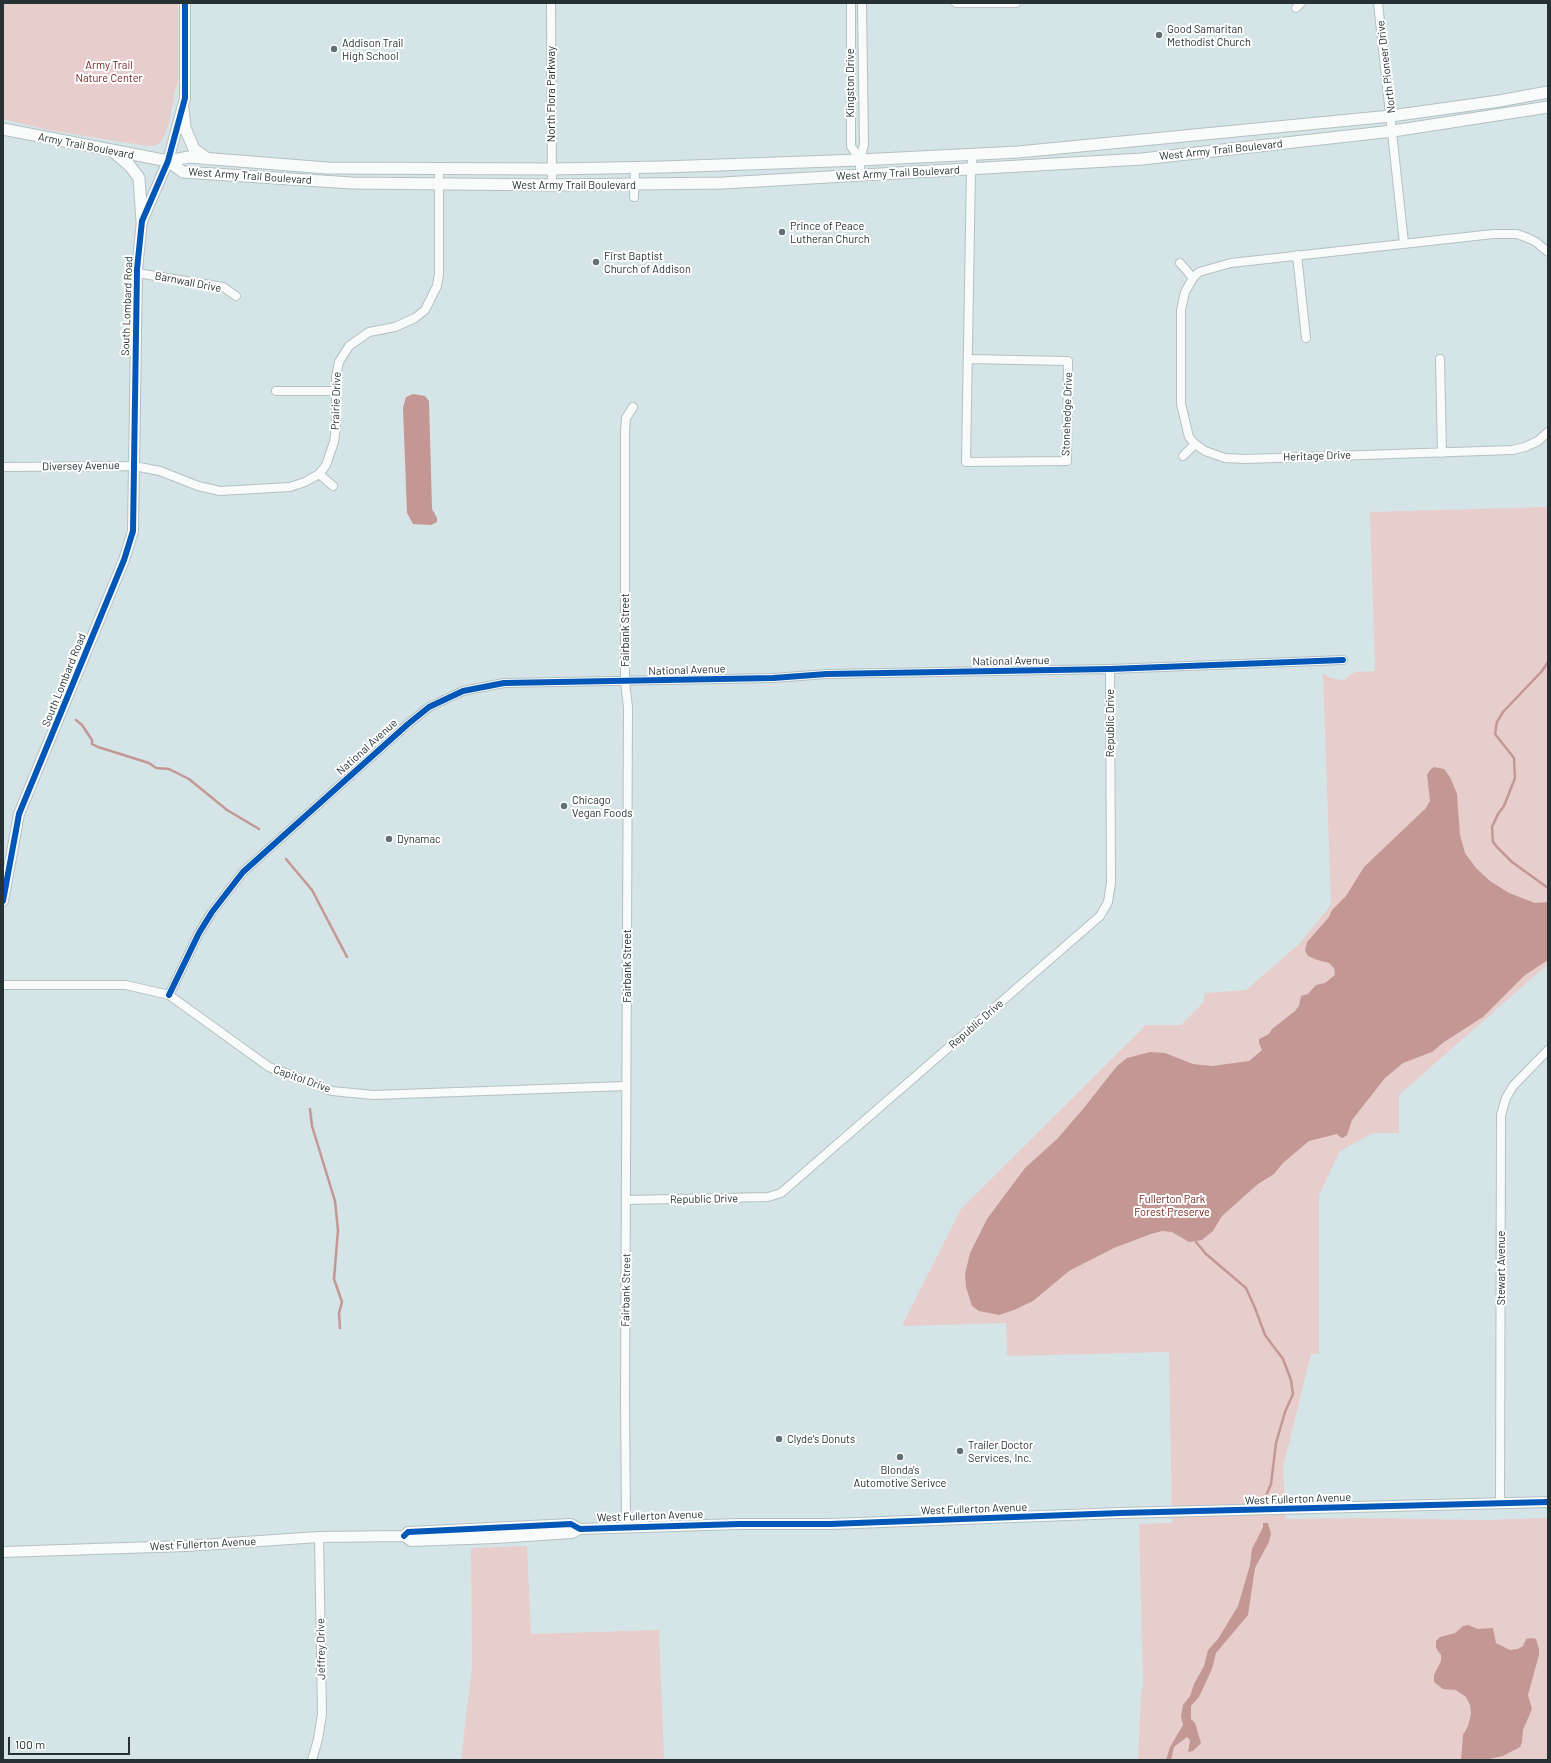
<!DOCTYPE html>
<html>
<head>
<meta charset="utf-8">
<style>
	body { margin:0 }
	#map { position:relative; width:1551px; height:1763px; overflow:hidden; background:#d5e4e7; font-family:Barlow,sans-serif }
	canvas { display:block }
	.frame { position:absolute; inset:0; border:4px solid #263133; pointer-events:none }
	.scale { position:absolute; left:8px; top:1737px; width:122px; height:18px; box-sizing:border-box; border:2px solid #263133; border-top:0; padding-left:5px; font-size:12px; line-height:14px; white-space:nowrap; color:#263133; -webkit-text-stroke:3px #fff; paint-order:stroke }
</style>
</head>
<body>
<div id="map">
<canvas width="1551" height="1763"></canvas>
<div class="frame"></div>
<div class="scale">100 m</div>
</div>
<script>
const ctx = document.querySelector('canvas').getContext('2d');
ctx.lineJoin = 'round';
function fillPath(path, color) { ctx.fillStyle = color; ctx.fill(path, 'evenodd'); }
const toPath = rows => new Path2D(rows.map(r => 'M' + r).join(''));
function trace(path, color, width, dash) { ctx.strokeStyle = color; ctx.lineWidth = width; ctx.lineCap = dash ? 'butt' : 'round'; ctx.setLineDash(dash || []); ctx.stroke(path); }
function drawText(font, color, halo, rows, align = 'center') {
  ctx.font = font + ' Barlow,sans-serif'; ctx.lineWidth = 4; ctx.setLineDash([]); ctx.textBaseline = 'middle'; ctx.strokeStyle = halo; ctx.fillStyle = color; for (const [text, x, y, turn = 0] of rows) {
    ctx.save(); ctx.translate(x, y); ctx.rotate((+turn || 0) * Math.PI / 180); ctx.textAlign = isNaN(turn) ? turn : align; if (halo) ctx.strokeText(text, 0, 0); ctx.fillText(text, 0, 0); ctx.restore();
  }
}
fillPath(toPath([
	[3,3,178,3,178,77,168,127,162,141,155,146,146,146,49,130,3,119],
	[1548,507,1548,964,1399,1095,1399,1133,1373,1133,1340,1151,1319,1195,1319,1354,1311,1354,1283,1468,1286,1519,1357,1518,1485,1520,1548,1518,1548,1760,1138,1760,1141,1693,1143,1685,1139,1524,1172,1523,1169,1352,1007,1356,1006,1323,902,1326,961,1209,1146,1025,1181,1025,1203,1003,1205,993,1246,990,1299,944,1331,905,1323,673,1330,678,1344,680,1355,672,1375,671,1370,512],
	[527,1546,531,1634,659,1630,664,1760,461,1760,472,1666,471,1548]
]), '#e7cecc');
fillPath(toPath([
	[413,394,425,396,429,401,432,509,437,518,437,522,431,525,413,524,407,513,403,408,406,397],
	[1434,767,1444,769,1450,777,1457,794,1460,835,1465,853,1476,868,1490,881,1509,893,1535,903,1548,902,1548,960,1525,975,1483,1017,1444,1042,1432,1052,1403,1063,1385,1078,1352,1120,1347,1135,1343,1138,1340,1137,1337,1134,1309,1141,1283,1163,1274,1174,1258,1184,1222,1216,1213,1231,1202,1240,1189,1242,1172,1232,1162,1231,1151,1234,1114,1248,1069,1271,1033,1301,1014,1310,999,1315,979,1311,972,1306,966,1287,965,1274,970,1253,987,1219,1025,1168,1057,1139,1083,1109,1117,1066,1127,1058,1150,1052,1165,1053,1193,1064,1212,1066,1249,1061,1262,1050,1259,1043,1259,1039,1269,1034,1272,1029,1295,1011,1299,1006,1301,996,1308,994,1316,985,1325,983,1335,975,1334,968,1329,963,1317,960,1308,956,1305,950,1307,942,1329,917,1332,910,1346,896,1364,867,1426,808,1430,801,1427,775,1430,770],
	[1263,1523,1268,1523,1271,1534,1269,1542,1255,1568,1248,1615,1216,1653,1212,1669,1199,1697,1191,1706,1191,1719,1195,1723,1201,1743,1193,1751,1188,1752,1190,1740,1187,1737,1174,1747,1171,1760,1166,1760,1170,1747,1183,1725,1181,1716,1183,1705,1190,1696,1194,1684,1204,1666,1208,1650,1218,1639,1238,1606,1250,1565,1252,1549,1263,1527],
	[1468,1625,1478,1629,1493,1628,1496,1643,1510,1650,1518,1649,1523,1646,1526,1639,1532,1638,1536,1639,1539,1649,1539,1655,1528,1695,1532,1709,1523,1730,1522,1742,1520,1747,1503,1756,1484,1760,1461,1760,1463,1735,1468,1726,1471,1714,1470,1705,1466,1697,1456,1690,1443,1689,1434,1682,1434,1675,1441,1661,1441,1655,1436,1648,1436,1641,1440,1637,1455,1633,1463,1626]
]), '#c39894');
trace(toPath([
	[1548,662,1542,671,1503,712,1497,722,1495,734,1514,758,1515,778,1504,806,1498,814,1492,827,1493,842,1497,847,1512,862,1548,888],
	[76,720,82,725,92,740,92,744,98,747,149,763,156,768,169,769,189,779,227,810,259,829],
	[286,859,312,890,347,957],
	[310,1109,312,1126,335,1201,338,1230,334,1279,342,1302,339,1313,340,1328],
	[1196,1242,1206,1254,1246,1288,1255,1308,1265,1335,1283,1359,1291,1380,1293,1394,1285,1412,1276,1443,1271,1484,1265,1498]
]), '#c39894', 2.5);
const minor = toPath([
	[551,3,552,185],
	[851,3,851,146,860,160],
	[956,3,1016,3],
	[1378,3,1404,243],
	[1296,8,1301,3],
	[860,175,860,160,864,144,862,3],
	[634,197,635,167],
	[1548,252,1536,242,1528,238,1517,234,1493,234,1231,263,1199,272,1193,278,1185,292,1181,310,1181,404,1189,437,1195,444,1205,451,1225,458,1245,459,1512,450,1525,447,1538,441,1548,432],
	[1297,255,1306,338],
	[1180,263,1193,278],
	[137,273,223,287,236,296],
	[968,359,1068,361,1067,461,966,462,971,169,973,155],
	[1440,359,1442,453],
	[276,391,335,391],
	[1183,456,1195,444],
	[3,467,134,466,160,471,198,486,220,491,290,487,305,482,319,474],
	[333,486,319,474,326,465,334,442,336,428,336,376,339,362,349,346,369,332,395,327,415,318,425,310,437,286,439,274,439,169],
	[3,985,126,985,169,995,269,1067,332,1091,373,1095,626,1086],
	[169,995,199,933,212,912,243,872,408,724,429,707,463,691,504,683,773,678,827,674,1110,669,1343,660],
	[626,1200,768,1197,781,1193,1100,916,1108,902,1111,883,1110,669],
	[1500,1503,1501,1115,1506,1098,1513,1086,1548,1050],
	[626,1526,625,1398,628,707,625,682,625,432,626,418,633,407],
	[312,1760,318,1739,322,1714,319,1537]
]);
const tertiary = toPath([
	[3,901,19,814,124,560,133,531,137,269,142,221,168,161,185,98,185,3],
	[404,1536,408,1532,571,1524,580,1529,739,1524,830,1524,1120,1513,1548,1502],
	[3,1552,186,1546,319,1537,404,1536,411,1541,495,1538,572,1533,580,1529]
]);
const secondary = toPath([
	[183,108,185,128,194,149,208,159],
	[3,129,168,161,189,157,327,168,552,169,663,167,860,160,1018,152,1391,116,1499,101,1548,92],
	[114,152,130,166,139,178,142,221],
	[168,161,183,172,352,183,552,185,723,183,1142,159,1393,131,1548,107]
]);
trace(minor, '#b4c0c2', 10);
trace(tertiary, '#b4c0c2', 12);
trace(secondary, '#b4c0c2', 13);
trace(minor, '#f9fbfb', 8);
trace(tertiary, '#f9fbfb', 10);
trace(secondary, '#f9fbfb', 11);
trace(toPath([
	[3,901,19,814,124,560,133,531,137,269,142,221,168,161,185,98,185,3],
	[169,995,199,933,212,912,243,872,408,724,429,707,463,691,504,683,773,678,827,674,1110,669,1343,660],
	[404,1536,408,1532,571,1524,580,1529,739,1524,830,1524,1120,1513,1548,1502]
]), '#0057b8', 6);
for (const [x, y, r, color] of [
	[1159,35,4,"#637072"],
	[334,49,4,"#637072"],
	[782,232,4,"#637072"],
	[596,262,4,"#637072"],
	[564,806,4,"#637072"],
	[389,839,4,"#637072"],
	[779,1439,4,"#637072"],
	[960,1451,4,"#637072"],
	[900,1457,4,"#637072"]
]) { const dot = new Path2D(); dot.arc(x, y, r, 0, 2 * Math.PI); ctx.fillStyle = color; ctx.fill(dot); trace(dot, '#fff', 1.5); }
drawText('11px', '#263133', '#fff', [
	["Good Samaritan",1167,29],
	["Methodist Church",1167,42],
	["Addison Trail",342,43],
	["High School",342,56],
	["Prince of Peace",790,226],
	["Lutheran Church",790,239],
	["First Baptist",604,256],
	["Church of Addison",604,269],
	["Chicago",572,800],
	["Vegan Foods",572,813],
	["Dynamac",397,839],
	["Clyde's Donuts",787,1439],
	["Trailer Doctor",968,1445],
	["Services, Inc.",968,1458],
	["Blonda's",900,1470,"center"],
	["Automotive Serivce",900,1483,"center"]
], 'left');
drawText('11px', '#782622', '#fff', [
	["Army Trail",109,65],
	["Nature Center",109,78],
	["Fullerton Park",1172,1199],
	["Forest Preserve",1172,1212]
]);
drawText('11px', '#263133', '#fff', [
	["North Pioneer Drive",1386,67,-97],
	["Kingston Drive",850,83,-90],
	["North Flora Parkway",551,94,-90],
	["Army Trail Boulevard",86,146,11],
	["West Army Trail Boulevard",1221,150,-6],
	["West Army Trail Boulevard",898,173,-3],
	["West Army Trail Boulevard",250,176,4],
	["West Army Trail Boulevard",574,185],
	["Barnwall Drive",188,282,11],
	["South Lombard Road",127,306,-88],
	["Prairie Drive",336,401,-88],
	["Stonehedge Drive",1067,414,-88],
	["Heritage Drive",1317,456,-2],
	["Diversey Avenue",81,466,-1],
	["Fairbank Street",625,630,-90],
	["National Avenue",1011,661,-1],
	["National Avenue",687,670,-2],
	["South Lombard Road",64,680,-68],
	["Republic Drive",1110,723,-90],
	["National Avenue",367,747,-42],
	["Fairbank Street",627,966,-90],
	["Republic Drive",976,1024,-41],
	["Capitol Drive",302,1079,20],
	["Republic Drive",704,1199,-1],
	["Stewart Avenue",1501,1268,-90],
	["Fairbank Street",626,1290,-89],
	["West Fullerton Avenue",1298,1499,-2],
	["West Fullerton Avenue",974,1509,-2],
	["West Fullerton Avenue",650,1516,-2],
	["West Fullerton Avenue",203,1544,-3],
	["Jeffrey Drive",321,1649,-91]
]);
</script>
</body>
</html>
